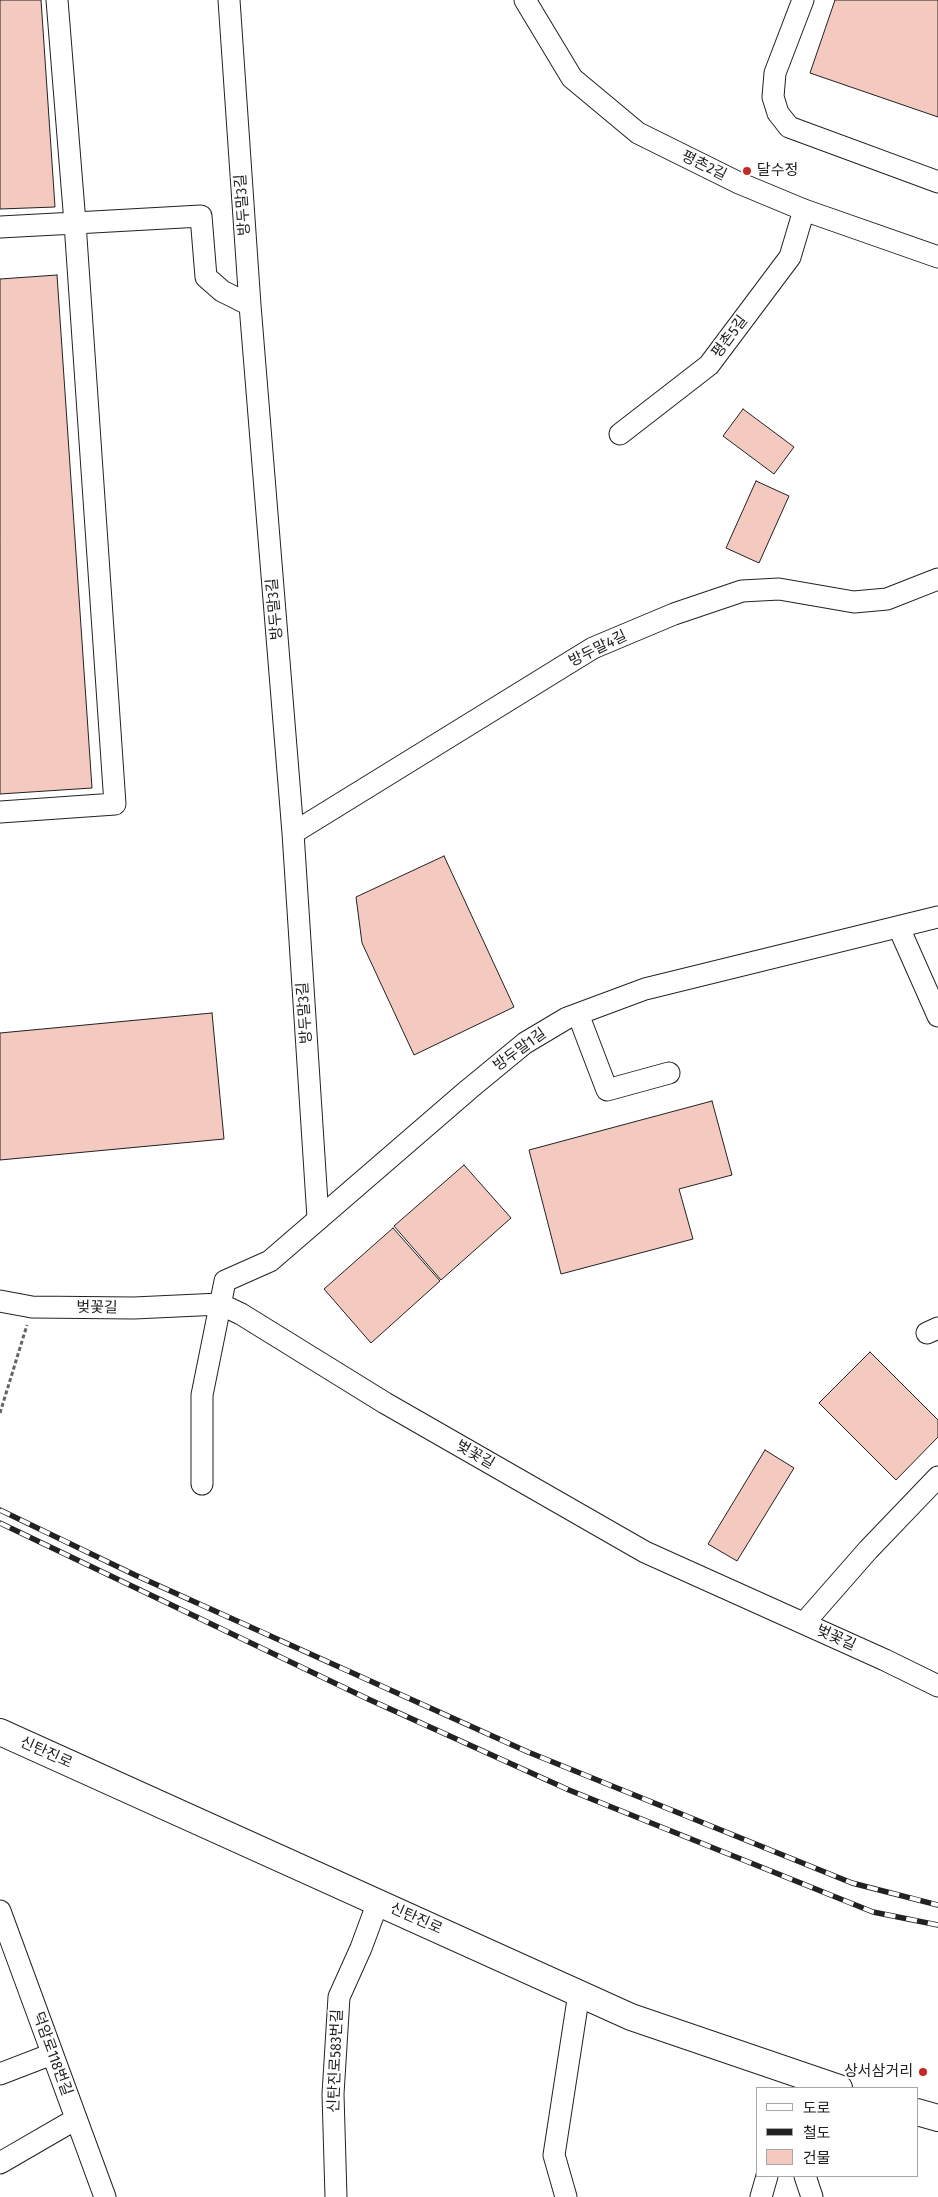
<!DOCTYPE html>
<html>
<head>
<meta charset="utf-8">
<style>
	body { margin:0 }
	#map { position:relative; width:938px; height:2197px; overflow:hidden; background:#fff; font-family:"Fira Sans Condensed","Noto Sans KR",sans-serif }
	canvas { display:block }
	.legend { position:absolute; left:756px; top:2087px; width:162px; height:90px; box-sizing:border-box; background:#fff; border:1px solid #a7a7a7; margin:0; padding:6px 9px; list-style:none; font-size:15px; color:#222 }
	.legend li { display:flex; align-items:center; gap:10px; height:25px }
	.legend b { width:25px; border:1px solid #a7a7a7 }
</style>
</head>
<body>
<div id="map">
<canvas width="938" height="2197"></canvas>
<ul class="legend">
<li><b style="height:6px;background:#fff"></b>도로</li>
<li><b style="height:6px;background:#222"></b>철도</li>
<li><b style="height:14px;background:#f3c9c0"></b>건물</li>
</ul>
</div>
<script>
const ctx = document.querySelector('canvas').getContext('2d');
ctx.lineJoin = 'round';
function fillPath(path, color) { ctx.fillStyle = color; ctx.fill(path, 'evenodd'); }
const toPath = rows => new Path2D(rows.map(r => 'M' + r).join(''));
function trace(path, color, width, dash) { ctx.strokeStyle = color; ctx.lineWidth = width; ctx.lineCap = dash ? 'butt' : 'round'; ctx.setLineDash(dash || []); ctx.stroke(path); }
function drawText(font, color, halo, rows, align = 'center') {
  ctx.font = font + ' "Fira Sans Condensed","Noto Sans KR",sans-serif'; ctx.lineWidth = 4; ctx.setLineDash([]); ctx.textBaseline = 'middle'; ctx.strokeStyle = halo; ctx.fillStyle = color; for (const [text, x, y, turn = 0] of rows) {
    ctx.save(); ctx.translate(x, y); ctx.rotate((+turn || 0) * Math.PI / 180); ctx.textAlign = isNaN(turn) ? turn : align; if (halo) ctx.strokeText(text, 0, 0); ctx.fillText(text, 0, 0); ctx.restore();
  }
}
const building = toPath([
	[0,0,41,0,55,207,0,209,0,0],
	[835,0,938,0,938,117,810,73,835,0],
	[57,275,92,788,0,794,0,279,57,275],
	[743,409,794,447,774,474,723,436,743,409],
	[756,481,789,496,759,563,726,548,756,481],
	[444,856,514,1007,414,1055,362,943,356,897,444,856],
	[212,1013,224,1139,0,1160,0,1033,212,1013],
	[712,1101,732,1175,679,1189,693,1239,561,1274,529,1150,712,1101],
	[464,1165,511,1218,441,1280,394,1226,464,1165],
	[393,1228,440,1281,371,1343,324,1289,393,1228],
	[870,1352,938,1420,938,1437,896,1480,819,1403,870,1352],
	[765,1450,794,1468,737,1561,708,1544,765,1450]
]);
fillPath(building, '#f3c9c0');
trace(building, '#222', 1);
const minor = toPath([
	[229,0,250,305,293,833,318,1218],
	[525,0,572,78,638,133,739,183,804,210,938,257],
	[803,0,775,73,773,97,778,113,789,127,938,182],
	[0,227,75,223,57,0],
	[620,434,709,365,790,257,804,210],
	[0,812,115,804,75,223,201,216,206,277,222,291,250,305],
	[293,833,593,648,674,614,742,591,779,589,854,602,887,599,938,579],
	[899,928,938,1016],
	[578,1014,607,1090,669,1073],
	[0,1301,32,1307,134,1308,220,1304,241,1314,385,1403,645,1552,885,1660,938,1686],
	[927,1333,938,1328],
	[202,1484,202,1395,225,1281,270,1261,468,1090,525,1043,567,1018,645,989,938,917],
	[804,1623,868,1550,938,1477],
	[0,1911,105,2197],
	[0,2074,52,2054],
	[0,2163,76,2119],
	[805,2176,812,2197],
	[336,2197,333,2094,339,1997,361,1948,378,1902],
	[566,2197,554,2155,579,1993],
	[761,2197,767,2176]
]);
const major = toPath([
	[0,1732,631,2017,839,2088],
	[917,2112,938,2118]
]);
trace(minor, '#222', 23);
trace(major, '#222', 28);
trace(toPath([
	[0,1413,27,1325]
]), '#646464', 3, [4, 2.5]);
trace(minor, '#fff', 21);
trace(major, '#fff', 26);
const rail = toPath([
	[0,1510,135,1575,528,1752,852,1883,938,1905],
	[0,1523,368,1699,569,1790,873,1912,938,1925]
]);
trace(rail, '#222', 5.5);
trace(rail, '#fff', 4, [11]);
for (const [x, y, r, color] of [
	[747,171,5,"#c62828"],
	[923,2072,5,"#c62828"]
]) { const dot = new Path2D(); dot.arc(x, y, r, 0, 2 * Math.PI); ctx.fillStyle = color; ctx.fill(dot); trace(dot, '#fff', 2); }
drawText('15px', '#222', '#fff', [
	["평촌2길",704,166,26],
	["방두말3길",243,205,-94],
	["평촌5길",730,337,-53],
	["방두말3길",275,609,-95],
	["방두말4길",598,649,-26],
	["방두말3길",305,1013,-94],
	["방두말1길",520,1050,-36],
	["벚꽃길",97,1308,1],
	["벚꽃길",475,1455,30],
	["벚꽃길",836,1638,24],
	["신탄진로",46,1753,24],
	["신탄진로",416,1919,24],
	["덕암로118번길",52,2054,70],
	["신탄진로583번길",336,2061,-88]
]);
drawText('15px', '#222', '#fff', [
	["달수정",757,171],
	["상서삼거리",913,2072,"right"]
], 'left');
</script>
</body>
</html>
